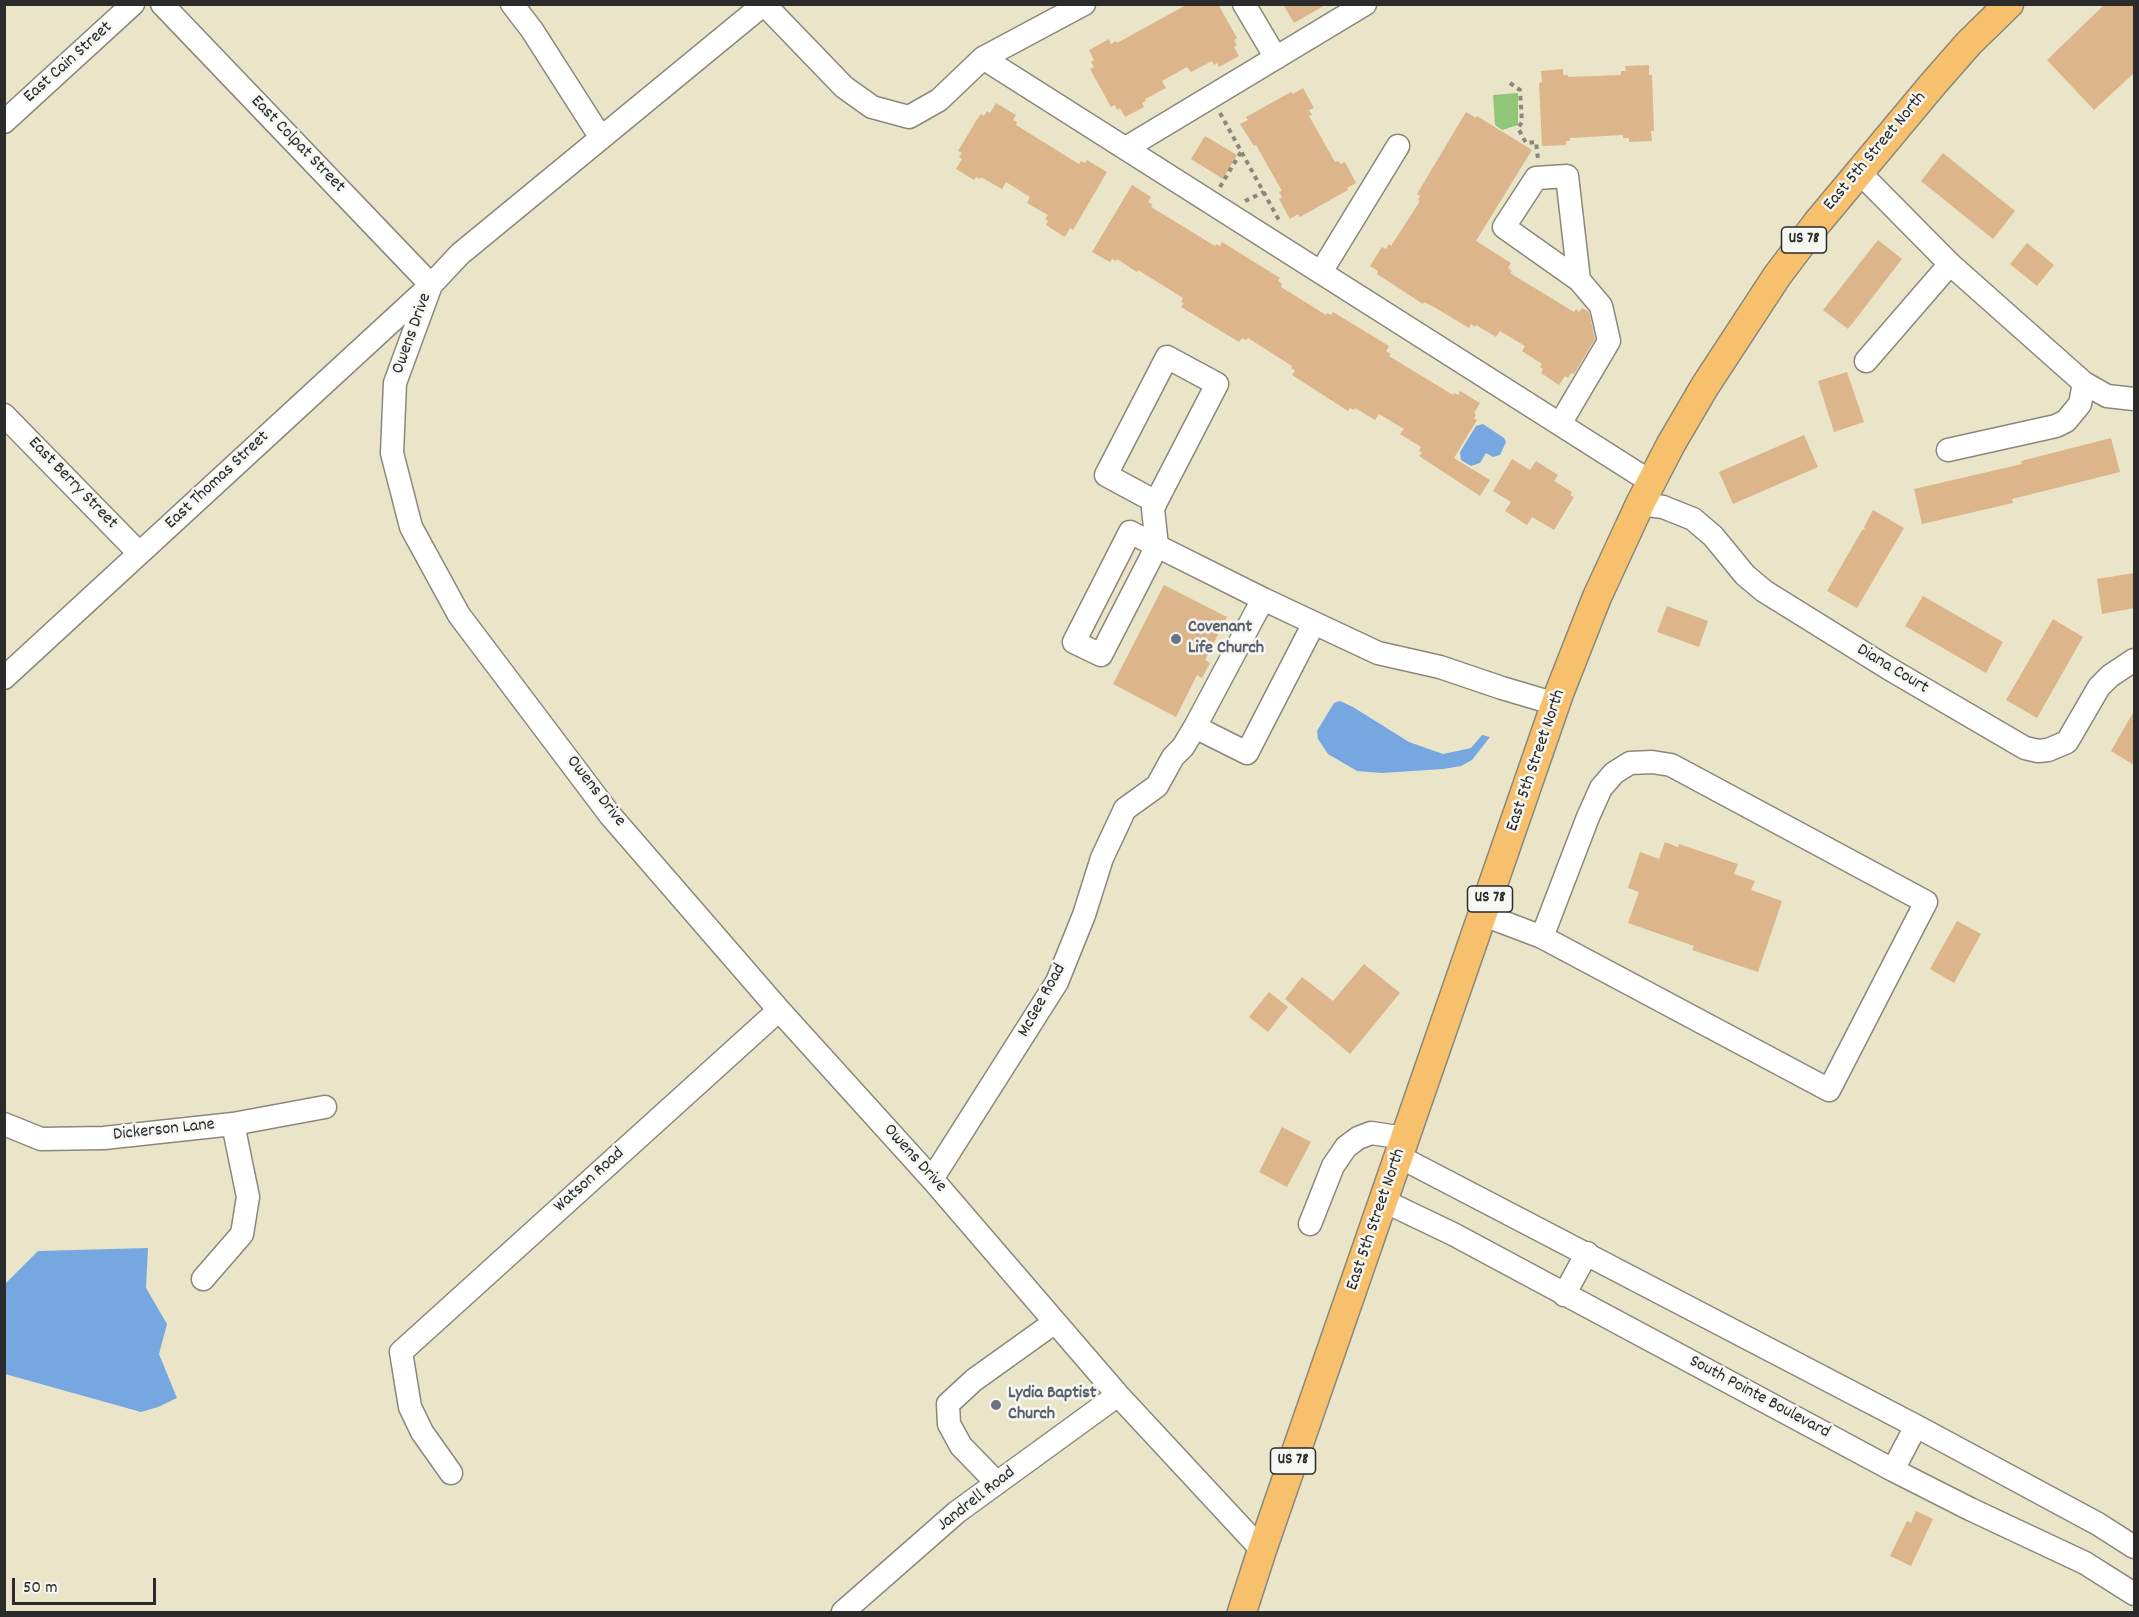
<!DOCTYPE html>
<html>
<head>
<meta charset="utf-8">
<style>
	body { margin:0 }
	#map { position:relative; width:2139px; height:1617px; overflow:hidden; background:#eae5c8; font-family:Dekko,sans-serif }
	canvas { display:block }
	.frame { position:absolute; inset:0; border:6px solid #2b2b2b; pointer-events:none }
	.scale { position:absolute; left:12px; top:1578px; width:144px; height:27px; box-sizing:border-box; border:3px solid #2b2b2b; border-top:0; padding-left:8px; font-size:18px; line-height:21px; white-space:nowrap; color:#2b2b2b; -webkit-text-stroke:4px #f6f6f2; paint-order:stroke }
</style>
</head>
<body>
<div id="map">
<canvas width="2139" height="1617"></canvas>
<div class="frame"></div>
<div class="scale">50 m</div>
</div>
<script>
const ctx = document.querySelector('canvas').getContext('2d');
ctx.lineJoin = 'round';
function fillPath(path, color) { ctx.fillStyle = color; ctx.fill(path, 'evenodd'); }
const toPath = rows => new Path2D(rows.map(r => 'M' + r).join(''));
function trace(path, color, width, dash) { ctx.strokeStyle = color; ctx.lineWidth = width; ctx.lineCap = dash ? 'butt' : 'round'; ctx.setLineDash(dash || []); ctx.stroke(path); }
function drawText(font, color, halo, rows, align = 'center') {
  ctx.font = font + ' Dekko,sans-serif'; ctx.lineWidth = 5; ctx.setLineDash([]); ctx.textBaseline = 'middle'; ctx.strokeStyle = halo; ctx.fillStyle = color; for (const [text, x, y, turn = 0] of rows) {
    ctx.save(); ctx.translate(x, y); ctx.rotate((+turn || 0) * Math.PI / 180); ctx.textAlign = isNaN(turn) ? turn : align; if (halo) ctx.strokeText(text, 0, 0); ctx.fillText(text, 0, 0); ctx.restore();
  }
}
fillPath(toPath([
	[1518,93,1518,125,1502,130,1495,125,1493,95]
]), '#90c678');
fillPath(toPath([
	[1483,424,1504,438,1506,442,1500,455,1493,457,1486,453,1480,463,1471,466,1461,460,1460,452,1476,426],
	[1340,701,1353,707,1409,742,1443,754,1471,748,1482,735,1490,737,1472,760,1461,766,1443,769,1382,773,1357,771,1328,754,1318,739,1317,731,1334,703],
	[148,1248,146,1288,167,1324,159,1354,177,1398,158,1407,141,1412,5,1374,5,1284,38,1251]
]), '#77a7e1');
fillPath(toPath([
	[1188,4,1218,4,1237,38,1234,40,1237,45,1234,47,1239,56,1219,67,1217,63,1214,65,1212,61,1191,72,1187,67,1162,81,1166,88,1145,99,1146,101,1142,103,1144,107,1125,117,1120,108,1117,110,1115,105,1111,107,1090,69,1094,67,1091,62,1094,60,1089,50,1109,39,1111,44,1116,41,1117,43],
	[1283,4,1327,4,1294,23],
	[2105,4,2134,4,2134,73,2094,110,2047,60],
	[1649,65,1649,75,1652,75,1654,131,1651,131,1652,141,1629,142,1629,138,1623,138,1623,135,1570,138,1570,141,1566,141,1566,145,1542,146,1539,83,1542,82,1541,71,1563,69,1563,75,1568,75,1568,77,1621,75,1621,71,1626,71,1625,66],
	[1303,88,1314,108,1309,110,1312,115,1309,116,1335,162,1338,161,1341,164,1345,162,1356,183,1347,188,1348,190,1300,217,1298,214,1290,219,1279,199,1282,197,1279,192,1282,191,1256,145,1254,146,1240,124,1248,120,1246,117,1291,92,1293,94],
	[996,103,1016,115,1013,120,1017,122,1016,125,1079,164,1081,161,1085,163,1087,160,1107,172,1073,230,1070,228,1065,237,1046,225,1048,221,1045,219,1048,215,1027,203,1030,197,1006,182,1002,189,981,177,980,179,976,177,974,180,956,169,962,159,959,157,962,153,958,151,976,121,981,114,984,116,987,111,990,113],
	[1466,112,1476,118,1477,116,1532,150,1476,241,1511,263,1508,268,1512,271,1510,273,1574,312,1576,309,1579,312,1582,308,1589,312,1595,339,1574,374,1571,373,1568,378,1565,376,1559,385,1541,373,1543,369,1540,367,1542,364,1522,351,1525,346,1500,331,1496,337,1476,325,1475,327,1471,324,1469,328,1434,307,1424,302,1423,304,1377,274,1378,271,1370,266,1382,247,1386,249,1389,244,1391,246,1420,201,1418,200,1420,196,1417,194],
	[1205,136,1237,155,1223,179,1191,159],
	[1943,153,2015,211,1993,239,1921,181],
	[1132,185,1151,197,1148,202,1153,205,1151,207,1184,227,1215,246,1216,244,1220,246,1222,242,1280,278,1278,281,1282,284,1281,287,1326,315,1327,313,1331,315,1333,312,1389,346,1386,351,1391,354,1389,356,1453,395,1454,393,1458,395,1460,391,1480,403,1474,413,1476,414,1474,419,1477,420,1454,458,1490,480,1480,496,1419,456,1422,453,1419,451,1421,447,1400,434,1404,429,1379,414,1375,420,1355,408,1354,410,1350,408,1348,411,1292,375,1295,371,1291,368,1292,366,1248,338,1246,340,1242,338,1239,342,1181,307,1184,303,1181,302,1183,298,1138,270,1137,272,1117,259,1116,261,1112,259,1110,262,1092,252],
	[1878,240,1902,259,1848,329,1823,310],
	[2027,243,2054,265,2037,286,2010,264],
	[1847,372,1864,422,1834,432,1818,381],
	[1804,435,1818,467,1733,504,1719,472],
	[2111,438,2120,472,2012,499,2013,503,1922,524,1914,489,2022,464,2021,461],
	[1512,459,1530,470,1536,461,1558,475,1554,481,1572,492,1570,495,1574,497,1554,530,1532,517,1527,525,1505,511,1511,502,1493,491],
	[1873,510,1904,528,1857,608,1827,591,1862,530,1865,529,1864,527],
	[2134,573,2134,608,2102,614,2097,579],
	[1164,585,1227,617,1205,660,1210,663,1202,678,1197,675,1176,717,1113,684],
	[1923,596,2003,642,1986,673,1905,626],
	[1667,606,1708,621,1699,647,1657,632],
	[2053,619,2083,637,2037,718,2006,700],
	[2134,711,2134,765,2111,751],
	[1665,842,1678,847,1679,844,1738,864,1734,874,1755,881,1751,890,1782,901,1758,972,1692,950,1694,946,1628,923,1639,892,1628,888,1640,852,1659,859],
	[1957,921,1981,934,1954,983,1930,969],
	[1364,964,1400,993,1350,1054,1285,999,1302,977,1333,1001],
	[1269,992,1288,1007,1268,1032,1249,1017],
	[1282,1127,1311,1142,1287,1187,1259,1172],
	[1916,1511,1933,1519,1911,1566,1890,1556,1907,1521,1911,1523]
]), '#dcb58a');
const minor = toPath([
	[512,4,532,30,601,138],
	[764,4,460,254,431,285,395,383,392,453,411,527,459,615,610,815,779,1010,932,1179,1118,1395,1262,1550],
	[764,4,844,87,872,107,909,117,939,100,983,58],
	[1084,4,983,58,1651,482],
	[1244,4,1276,58],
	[4,122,133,4],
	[1126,148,1365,4],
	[1859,172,1950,264,2084,383,2107,396,2134,399],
	[1321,272,1398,146],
	[1866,361,1950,264],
	[4,415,139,553],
	[1560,424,1609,341,1601,306,1579,280,1567,176,1536,178,1504,227,1579,280],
	[1948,450,2056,426,2066,421,2080,404,2084,383],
	[1156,502,1106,475,1167,357,1217,384,1156,502,1153,509,1157,546,1101,655,1074,642,1130,532,1157,546,1263,599,1314,623],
	[1640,504,1663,507,1693,519,1713,536,1745,575,1764,591,1888,668,2025,748,2038,751,2048,750,2067,742,2099,687,2110,676,2134,660],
	[4,678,431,285,162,4],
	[1195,727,1263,599],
	[1484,915,1542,937,1829,1090,1926,902,1671,765,1652,762,1630,763,1614,773,1601,788,1588,817,1542,937],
	[4,1124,41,1139,104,1138,233,1124,325,1107],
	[1398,1156,1916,1426,2098,1524,2134,1547],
	[932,1179,1057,982,1084,915,1102,858,1125,809,1157,786,1173,757,1183,747,1195,727,1247,753,1314,623,1378,653,1440,667,1502,688,1556,704],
	[1384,1201,1453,1234,1893,1470,1970,1509,2085,1563,2134,1594],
	[1310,1224,1333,1166,1346,1147,1358,1138,1371,1133,1405,1138],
	[203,1279,242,1234,248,1197,233,1124],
	[1564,1295,1587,1253],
	[1893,1470,1916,1426],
	[451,1473,422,1432,410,1407,401,1352,779,1010],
	[997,1483,961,1446,949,1424,948,1404,974,1380,1055,1322],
	[843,1612,957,1512,1118,1395]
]);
const major = toPath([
	[1242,1612,1262,1550,1560,691,1597,597,1640,504,1671,444,1705,386,1777,276,1817,223,1933,84,1969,43,2009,4]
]);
trace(minor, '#8a887a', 25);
trace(major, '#8a887a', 31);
trace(toPath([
	[1510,83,1520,90,1522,122,1518,128,1526,143,1536,142,1538,159],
	[1220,113,1280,222],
	[1220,187,1241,152],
	[1245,201,1264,192]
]), '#8a887a', 4, [4.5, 4.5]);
trace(minor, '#fff', 22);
trace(major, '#f7c06c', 28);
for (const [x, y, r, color] of [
	[1176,639,6,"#6b7280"],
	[996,1405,6,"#6b7280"]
]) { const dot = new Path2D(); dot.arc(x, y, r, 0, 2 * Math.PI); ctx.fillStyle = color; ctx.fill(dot); trace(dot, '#f6f6f2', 2); }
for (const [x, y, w] of [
	[1804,240,45],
	[1490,899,45],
	[1293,1461,45]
]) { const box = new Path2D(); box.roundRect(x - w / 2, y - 13, w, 26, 4.5); ctx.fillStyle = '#f6f6f2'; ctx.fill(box); trace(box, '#2b2b2b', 1.5); }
drawText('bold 16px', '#2b2b2b', null, [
	["US 78",1804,240],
	["US 78",1490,899],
	["US 78",1293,1461]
]);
drawText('18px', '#2b2b2b', '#f6f6f2', [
	["East Cain Street",69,63,-42],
	["East Colpat Street",297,145,46],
	["East 5th Street North",1876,152,-50],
	["Owens Drive",413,334,-70],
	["East Thomas Street",218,481,-43],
	["East Berry Street",72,484,46],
	["Diana Court",1892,670,31],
	["East 5th Street North",1537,761,-71],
	["Owens Drive",595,792,52],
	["McGee Road",1043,1001,-61],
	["Dickerson Lane",164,1131,-6],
	["Owens Drive",914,1159,48],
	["Watson Road",590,1181,-42],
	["East 5th Street North",1377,1220,-71],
	["South Pointe Boulevard",1759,1398,28],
	["Jandrell Road",977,1500,-38]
]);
drawText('bold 18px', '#5b616d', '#f6f6f2', [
	["Covenant",1188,629],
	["Life Church",1188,650],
	["Lydia Baptist",1008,1395],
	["Church",1008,1416]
], 'left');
</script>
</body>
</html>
